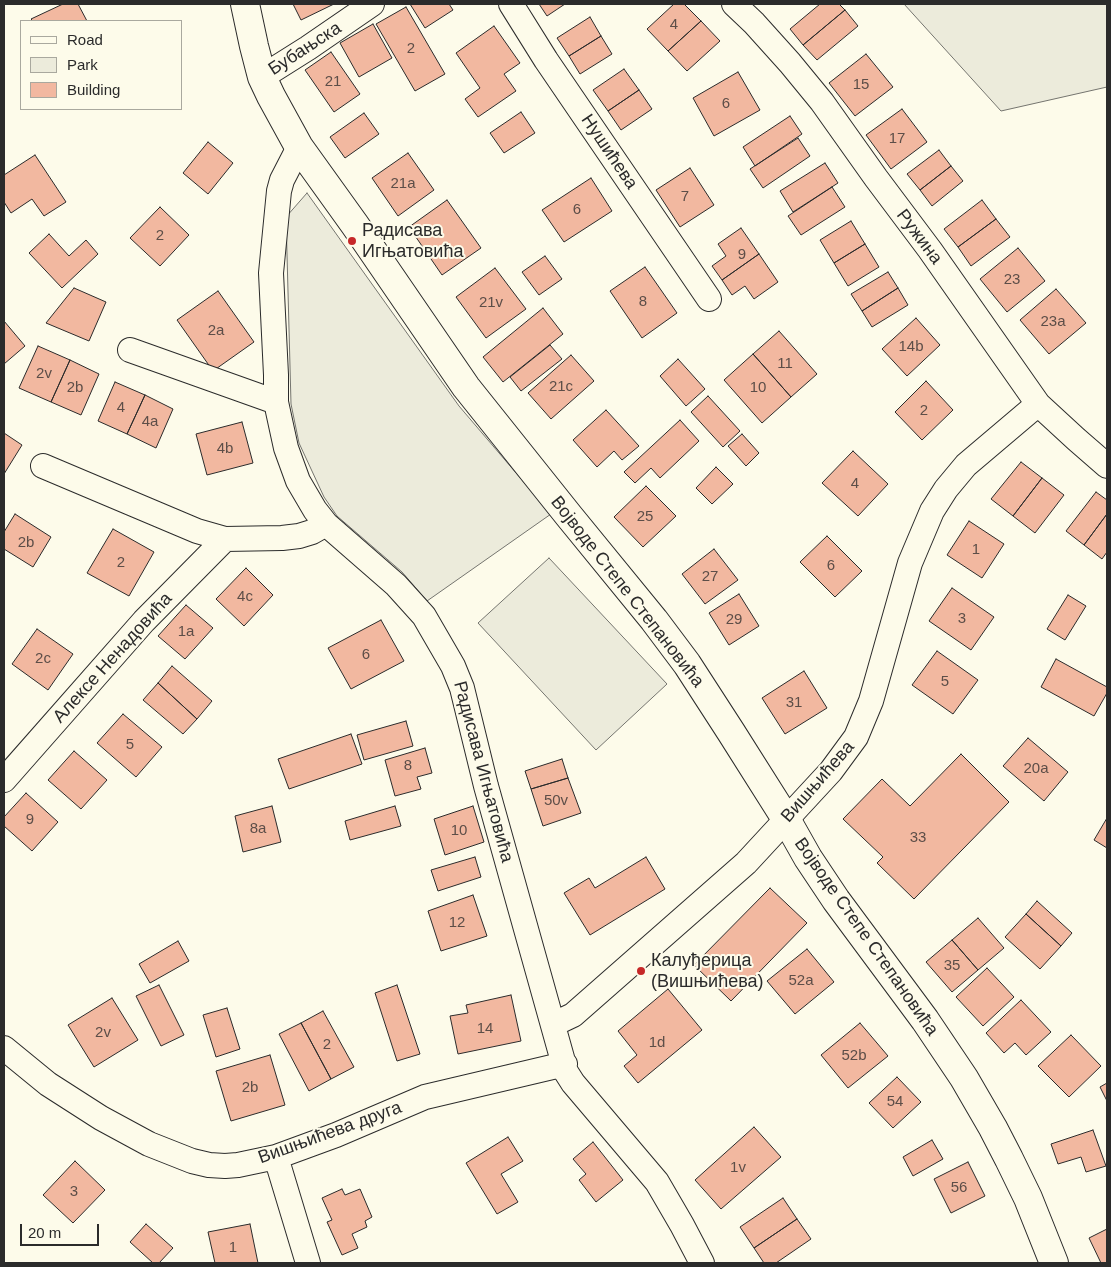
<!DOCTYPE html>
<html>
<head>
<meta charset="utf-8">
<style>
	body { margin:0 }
	#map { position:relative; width:1111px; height:1267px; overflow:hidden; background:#fdfbea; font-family:Helvetica,sans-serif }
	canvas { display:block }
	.frame { position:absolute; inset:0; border:5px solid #2b2b2b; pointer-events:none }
	.legend { position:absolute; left:20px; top:20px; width:162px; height:90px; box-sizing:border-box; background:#fdfbea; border:1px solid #a9a89e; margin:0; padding:6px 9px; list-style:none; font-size:15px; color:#2b2b2b }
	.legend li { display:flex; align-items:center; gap:10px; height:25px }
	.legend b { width:25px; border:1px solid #a9a89e }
	.scale { position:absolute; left:20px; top:1224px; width:79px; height:22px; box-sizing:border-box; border:2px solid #2b2b2b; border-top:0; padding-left:6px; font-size:15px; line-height:18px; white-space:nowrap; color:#2b2b2b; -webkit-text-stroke:4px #fdfbea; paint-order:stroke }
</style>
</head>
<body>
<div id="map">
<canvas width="1111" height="1267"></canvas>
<div class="frame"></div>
<ul class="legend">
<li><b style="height:6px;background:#fdfbea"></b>Road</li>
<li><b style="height:14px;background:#ecebdb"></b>Park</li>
<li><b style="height:14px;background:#f2b8a0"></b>Building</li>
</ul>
<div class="scale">20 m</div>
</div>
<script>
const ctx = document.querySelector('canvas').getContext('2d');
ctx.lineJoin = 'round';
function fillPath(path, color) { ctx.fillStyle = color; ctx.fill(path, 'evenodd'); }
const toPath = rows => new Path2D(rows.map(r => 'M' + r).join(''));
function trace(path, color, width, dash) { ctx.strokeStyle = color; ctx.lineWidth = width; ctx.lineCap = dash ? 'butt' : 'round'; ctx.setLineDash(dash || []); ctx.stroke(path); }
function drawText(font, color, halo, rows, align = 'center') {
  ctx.font = font + ' Helvetica,sans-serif'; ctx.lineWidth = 4; ctx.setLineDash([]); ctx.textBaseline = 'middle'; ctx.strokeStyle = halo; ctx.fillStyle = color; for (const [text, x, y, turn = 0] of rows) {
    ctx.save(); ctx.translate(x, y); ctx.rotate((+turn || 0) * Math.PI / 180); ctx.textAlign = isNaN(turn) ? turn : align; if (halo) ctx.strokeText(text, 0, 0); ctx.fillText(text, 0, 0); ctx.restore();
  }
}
const green = toPath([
	[904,4,1107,4,1107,87,1001,111,904,4],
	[307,193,459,406,551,514,427,601,402,572,337,516,324,497,299,443,291,404,286,217,307,193],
	[549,558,667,684,596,750,478,623,549,558]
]);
fillPath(green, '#ecebdb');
trace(green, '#74746e', 1);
const building = toPath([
	[63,4,78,4,87,21,33,21,31,19,63,4],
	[293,4,334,4,301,20,293,4],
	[410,4,449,4,453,10,425,28,410,4],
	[539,4,565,4,547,16,539,4],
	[674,4,684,4,701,21,668,51,647,29,674,4],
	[820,4,839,4,845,10,803,45,790,29,820,4],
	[406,7,445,74,415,91,376,24,406,7],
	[845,10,858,26,817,60,803,45,845,10],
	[590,17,601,36,569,56,557,38,590,17],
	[701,21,720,41,687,71,668,51,701,21],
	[373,24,392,58,359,77,340,43,373,24],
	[494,26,520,63,504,74,516,91,478,117,465,99,480,88,456,53,494,26],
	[601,36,612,54,580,74,569,56,601,36],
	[331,52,360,94,334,112,305,70,331,52],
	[866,54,893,87,855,116,829,83,866,54],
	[624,69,639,90,608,111,593,90,624,69],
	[738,72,760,110,714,136,693,98,738,72],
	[639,90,652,109,621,130,608,111,639,90],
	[902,109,927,142,891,169,866,135,902,109],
	[521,112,535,133,504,153,490,133,521,112],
	[364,113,379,134,345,158,330,137,364,113],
	[790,116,802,134,755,166,743,147,790,116],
	[798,138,810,156,763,188,750,169,798,138],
	[208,142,233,163,208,194,183,173,208,142],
	[939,150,951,166,920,190,907,174,939,150],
	[408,153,434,190,398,216,372,178,408,153],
	[35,155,66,202,44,216,32,199,11,213,4,202,4,175,35,155],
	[825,163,838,183,793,212,780,191,825,163],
	[951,166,963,181,932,206,920,190,951,166],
	[690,168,714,205,680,227,656,190,690,168],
	[591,178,612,211,564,242,542,210,591,178],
	[832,187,845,207,801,235,788,216,832,187],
	[447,200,481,248,442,275,409,227,447,200],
	[982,200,996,219,958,247,944,229,982,200],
	[160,207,189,235,160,266,130,238,160,207],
	[996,219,1010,237,971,266,958,247,996,219],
	[851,221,865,244,834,263,820,240,851,221],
	[741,228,759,254,722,280,712,266,726,256,718,244,741,228],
	[49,234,69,256,86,240,98,254,62,288,29,253,49,234],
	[865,244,879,267,848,286,834,263,865,244],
	[1018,248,1045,281,1007,312,980,279,1018,248],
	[759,254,778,282,754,299,745,286,732,295,722,280,759,254],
	[545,256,562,279,539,295,522,272,545,256],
	[645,267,677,313,642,338,610,291,645,267],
	[495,268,526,309,486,338,456,297,495,268],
	[888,272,898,288,862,311,851,294,888,272],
	[74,288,106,302,89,341,46,323,74,288],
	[898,288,908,305,872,327,862,311,898,288],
	[1056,289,1086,323,1049,354,1020,320,1056,289],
	[218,291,254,342,213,371,177,320,218,291],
	[543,308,563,334,503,382,483,357,543,308],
	[916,318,940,345,907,376,882,349,916,318],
	[4,321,25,346,4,364,4,321],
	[779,331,817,374,791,397,753,354,779,331],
	[550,345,562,359,521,391,510,377,550,345],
	[38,346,70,360,51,402,19,388,38,346],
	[753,354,791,397,762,423,724,380,753,354],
	[571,355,594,381,551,419,528,393,571,355],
	[678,359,705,389,686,406,660,376,678,359],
	[70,360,99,374,81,415,51,402,70,360],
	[926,381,953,410,922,440,895,412,926,381],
	[115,382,145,395,127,434,98,421,115,382],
	[145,395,173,409,156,448,127,434,145,395],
	[708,396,740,431,723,447,691,412,708,396],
	[606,410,639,446,622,460,614,451,597,467,573,440,606,410],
	[680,420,699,441,660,478,651,468,635,483,624,472,680,420],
	[242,422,253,463,207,475,196,434,242,422],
	[4,433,22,445,4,474,4,433],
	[742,434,759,453,746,466,728,446,742,434],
	[853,451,888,484,858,516,822,483,853,451],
	[1021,462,1042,478,1013,516,991,499,1021,462],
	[716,467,733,484,712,504,696,488,716,467],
	[1042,478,1064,495,1035,533,1013,516,1042,478],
	[646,486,676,516,643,547,614,517,646,486],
	[1096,492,1107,500,1107,514,1084,545,1066,531,1096,492],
	[15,514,51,537,33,567,4,549,4,532,15,514],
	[1107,514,1107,552,1102,559,1084,545,1107,514],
	[969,521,1004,544,982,578,947,555,969,521],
	[113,529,154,552,129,596,87,573,113,529],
	[827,536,862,571,835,597,800,562,827,536],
	[714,549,738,580,705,604,682,574,714,549],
	[246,568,273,595,244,626,216,599,246,568],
	[952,588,994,617,971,650,929,621,952,588],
	[739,594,759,626,729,645,709,613,739,594],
	[1068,595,1086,606,1065,640,1047,629,1068,595],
	[186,605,213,628,185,659,158,636,186,605],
	[381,620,404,661,351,689,328,648,381,620],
	[37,629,73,654,48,690,12,664,37,629],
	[937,651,978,680,953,714,912,685,937,651],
	[1056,659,1107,687,1107,693,1094,716,1041,687,1056,659],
	[172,666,212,701,197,719,158,683,172,666],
	[804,671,827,708,785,734,762,698,804,671],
	[158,683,197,719,183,734,143,700,158,683],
	[123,714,162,747,136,777,97,743,123,714],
	[406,721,413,746,364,760,357,735,406,721],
	[351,734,362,764,289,789,278,759,351,734],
	[1028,738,1068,772,1044,801,1003,766,1028,738],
	[425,748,432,773,417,777,421,789,395,796,385,760,425,748],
	[74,751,107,780,81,809,48,780,74,751],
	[961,754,1009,802,914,899,877,863,883,857,843,819,882,779,910,806,961,754],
	[562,759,568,778,531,789,525,771,562,759],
	[568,778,581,813,543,826,531,789,568,778],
	[26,793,58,822,32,851,4,826,4,817,26,793],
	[272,806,281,842,243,852,235,816,272,806],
	[395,806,401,826,350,840,345,821,395,806],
	[473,806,484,842,445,855,434,819,473,806],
	[1107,818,1107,848,1094,840,1107,818],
	[475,857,481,877,438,891,431,870,475,857],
	[646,857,665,889,590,935,564,893,589,878,595,888,646,857],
	[770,888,807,923,731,1001,694,965,770,888],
	[473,895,487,936,441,951,428,911,473,895],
	[1037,901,1072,933,1061,946,1026,914,1037,901],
	[1026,914,1061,946,1040,969,1005,937,1026,914],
	[978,918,1004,948,978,970,952,940,978,918],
	[952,940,978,970,952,992,926,962,952,940],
	[178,941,189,961,150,983,139,964,178,941],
	[807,949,834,982,795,1014,767,981,807,949],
	[987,968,1014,997,983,1026,956,997,987,968],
	[159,985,184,1035,161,1046,136,996,159,985],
	[397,985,420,1054,397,1061,375,993,397,985],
	[668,989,702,1030,638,1083,624,1066,637,1055,618,1031,668,989],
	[511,995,521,1041,458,1054,450,1016,468,1013,466,1005,511,995],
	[112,998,138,1040,94,1067,68,1025,112,998],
	[1021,1000,1051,1032,1026,1055,1015,1043,1004,1053,986,1033,1021,1000],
	[227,1008,240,1049,216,1057,203,1015,227,1008],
	[323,1011,354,1067,331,1079,301,1023,323,1011],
	[301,1023,331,1079,309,1091,279,1034,301,1023],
	[860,1023,888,1056,848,1088,821,1055,860,1023],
	[1071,1035,1101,1066,1069,1097,1038,1066,1071,1035],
	[270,1055,285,1105,231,1121,216,1071,270,1055],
	[897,1077,921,1102,893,1128,869,1103,897,1077],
	[1107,1083,1107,1101,1100,1087,1107,1083],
	[754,1127,781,1157,721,1209,695,1180,754,1127],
	[1093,1130,1106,1166,1086,1172,1081,1157,1058,1164,1051,1144,1093,1130],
	[508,1137,523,1161,501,1174,518,1202,497,1214,466,1163,508,1137],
	[932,1140,943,1159,913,1176,903,1157,932,1140],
	[593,1142,623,1180,596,1202,579,1180,586,1174,573,1159,593,1142],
	[75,1161,105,1190,73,1223,43,1195,75,1161],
	[968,1162,985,1196,951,1213,934,1179,968,1162],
	[342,1189,345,1195,360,1189,372,1217,365,1221,367,1227,352,1234,358,1248,342,1255,327,1222,332,1220,322,1198,342,1189],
	[783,1198,797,1219,754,1248,740,1227,783,1198],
	[797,1219,811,1239,776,1263,764,1263,754,1248,797,1219],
	[146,1224,173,1248,159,1263,153,1263,130,1242,146,1224],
	[250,1224,258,1263,215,1263,208,1232,250,1224],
	[1107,1229,1107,1263,1101,1263,1089,1238,1107,1229]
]);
fillPath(building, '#f2b8a0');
trace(building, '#2b2b2b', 1);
const street = toPath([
	[511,4,546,60,709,299],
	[734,4,754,23,790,63,822,102,876,178,930,250,1038,404,1076,439,1107,466],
	[262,77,308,48,372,4],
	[299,147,282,180,279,191,271,273,276,375,276,402,286,448,298,481,315,510,326,524,396,585,424,616,453,666,462,688,486,786,566,1072,573,1083,657,1182,682,1225,702,1263],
	[130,350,276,402],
	[43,466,197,531,225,539],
	[4,780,144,621,225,539,282,538,299,536,312,532,326,524],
	[554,1024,573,1015,746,863,831,771,856,737,871,701,910,563,932,511,946,489,966,465,1038,404],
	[4,1048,48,1084,101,1118,149,1144,192,1161,209,1165,225,1166,238,1165,276,1157,336,1135,425,1097,565,1064],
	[276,1157,308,1263]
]);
const secondary = toPath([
	[245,4,254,46,262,77,271,96,299,147,355,225,466,387,569,516,654,620,687,664,731,732,786,819,808,858,836,900,925,1020,964,1078,993,1128,1009,1159,1028,1198,1054,1263]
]);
trace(street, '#2b2b2b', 26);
trace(secondary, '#2b2b2b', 30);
trace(street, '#fdfbea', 24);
trace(secondary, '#fdfbea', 28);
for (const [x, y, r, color] of [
	[352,241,5,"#c62828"],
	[641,971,5,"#c62828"]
]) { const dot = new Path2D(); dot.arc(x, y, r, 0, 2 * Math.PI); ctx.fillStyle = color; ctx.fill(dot); trace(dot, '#fdfbea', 2); }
drawText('15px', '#5d4e48', null, [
	["4",674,25],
	["2",411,49],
	["21",333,82],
	["15",861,85],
	["6",726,104],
	["17",897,139],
	["21a",403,184],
	["7",685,197],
	["6",577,210],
	["2",160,236],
	["9",742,255],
	["23",1012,280],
	["8",643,302],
	["21v",491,303],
	["23a",1053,322],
	["2a",216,331],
	["14b",911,347],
	["11",785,364],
	["2v",44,374],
	["21c",561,387],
	["2b",75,388],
	["10",758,388],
	["4",121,408],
	["2",924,411],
	["4a",150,422],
	["4b",225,449],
	["4",855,484],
	["25",645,517],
	["2b",26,543],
	["1",976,550],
	["2",121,563],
	["6",831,566],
	["27",710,577],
	["4c",245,597],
	["3",962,619],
	["29",734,620],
	["1a",186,632],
	["6",366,655],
	["2c",43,659],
	["5",945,682],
	["31",794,703],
	["5",130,745],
	["8",408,766],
	["20a",1036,769],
	["50v",556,801],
	["9",30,820],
	["8a",258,829],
	["10",459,831],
	["33",918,838],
	["12",457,923],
	["35",952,966],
	["52a",801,981],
	["14",485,1029],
	["2v",103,1033],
	["1d",657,1043],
	["2",327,1045],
	["52b",854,1056],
	["2b",250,1088],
	["54",895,1102],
	["1v",738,1168],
	["56",959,1188],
	["3",74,1192],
	["1",233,1248]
]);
drawText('18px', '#2b2b2b', '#fdfbea', [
	["Бубањска",305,49,-33],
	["Нушићева",609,152,56],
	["Ружина",919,237,53],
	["Војводе Степе Степановића",627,592,52],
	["Алексе Ненадовића",113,658,-48],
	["Радисава Игњатовића",483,772,75],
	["Вишњићева",818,782,-49],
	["Војводе Степе Степановића",866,937,55],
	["Вишњићева друга",330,1133,-20]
]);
drawText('18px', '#2b2b2b', '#fdfbea', [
	["Радисава",362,231],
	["Игњатовића",362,252],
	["Калуђерица",651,961],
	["(Вишњићева)",651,982]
], 'left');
</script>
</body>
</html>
